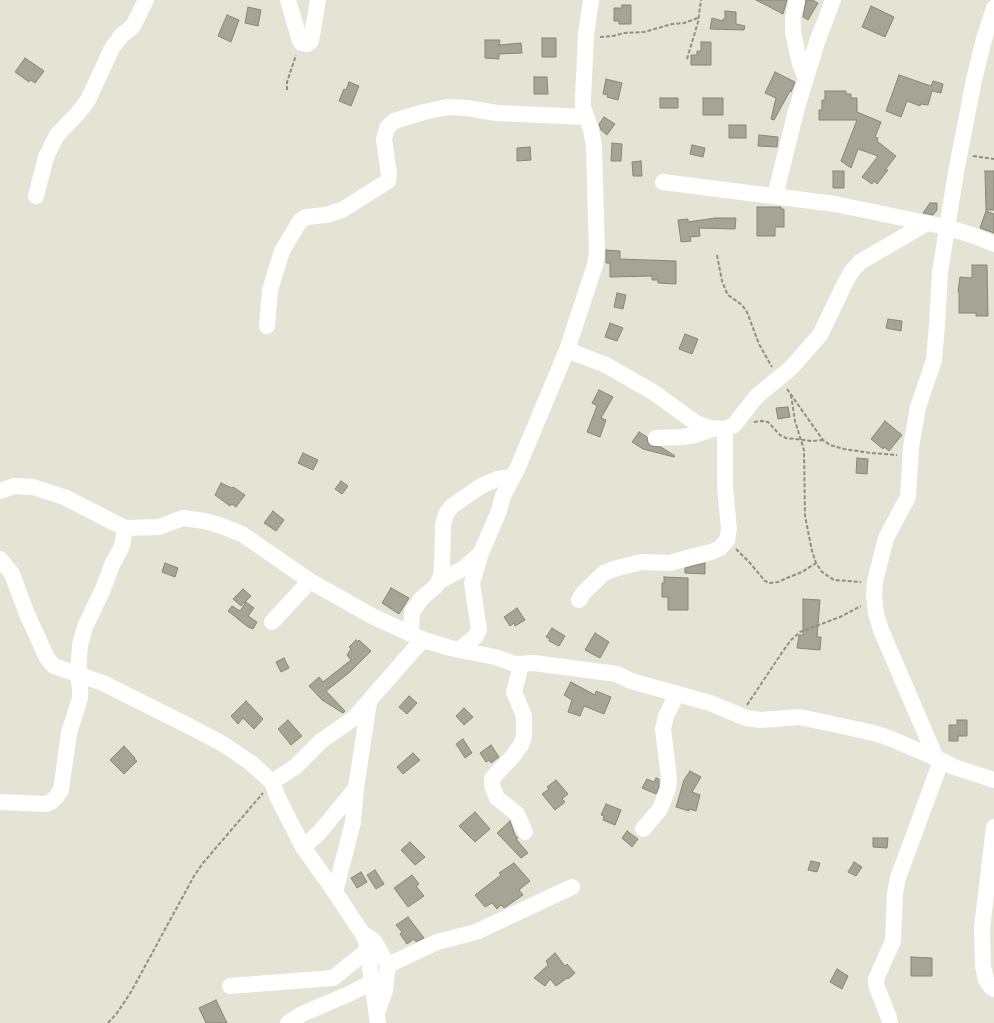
<!DOCTYPE html>
<html>
<head>
<meta charset="utf-8">
<style>
	body { margin:0 }
	canvas { display:block; background:#e5e3d3 }
</style>
</head>
<body>
<canvas width="994" height="1023"></canvas>
<script>
const ctx = document.querySelector('canvas').getContext('2d');
ctx.lineJoin = 'round';
function fillPath(path, color) { ctx.fillStyle = color; ctx.fill(path, 'evenodd'); }
const toPath = rows => new Path2D(rows.map(r => 'M' + r).join(''));
function trace(path, color, width, dash) { ctx.strokeStyle = color; ctx.lineWidth = width; ctx.lineCap = dash ? 'butt' : 'round'; ctx.setLineDash(dash || []); ctx.stroke(path); }
const building = toPath([
	[756,0,787,0,783,14,756,0],
	[806,0,812,0,818,3,808,20,803,17,806,0],
	[622,5,631,5,631,24,619,24,619,21,614,21,614,8,622,8,622,5],
	[871,6,894,17,885,37,862,27,871,6],
	[248,7,261,10,258,26,245,23,248,7],
	[725,11,736,12,736,24,745,26,744,30,710,29,712,18,723,21,723,19,725,19,725,11],
	[227,15,239,20,231,42,218,36,227,15],
	[542,38,556,38,556,57,542,57,542,38],
	[485,40,500,40,499,45,521,43,522,53,499,54,499,59,485,58,485,40],
	[701,42,711,42,711,65,691,65,691,55,697,55,697,51,701,51,701,42],
	[25,58,44,71,35,83,31,80,29,82,15,72,25,58],
	[775,72,795,82,791,92,790,91,774,120,771,119,776,98,765,93,775,72],
	[899,75,931,86,933,81,943,84,941,93,932,91,928,105,921,104,920,106,907,101,901,117,886,111,899,75],
	[534,77,547,77,548,94,534,94,534,77],
	[606,79,622,83,618,100,607,97,608,95,603,94,606,79],
	[349,82,359,86,351,106,339,101,344,89,346,90,349,82],
	[825,91,846,91,846,94,851,94,851,98,857,98,857,112,881,122,875,137,878,138,877,141,896,156,885,170,888,170,877,184,874,181,872,184,862,177,878,156,858,149,851,168,841,161,857,120,819,120,819,110,822,110,822,100,825,100,825,91],
	[660,98,678,98,678,108,660,108,660,98],
	[703,98,723,98,723,115,703,115,703,98],
	[604,117,615,124,607,135,601,130,599,124,604,117],
	[729,125,746,125,746,138,729,138,729,125],
	[759,135,778,137,777,147,758,146,759,135],
	[612,143,622,144,621,161,611,161,612,143],
	[692,145,705,148,703,157,690,154,692,145],
	[530,147,531,160,517,161,517,148,530,147],
	[641,161,642,176,633,176,632,162,641,161],
	[833,171,844,171,844,188,833,188,833,171],
	[985,171,994,171,994,210,986,210,985,171],
	[930,203,937,203,937,210,933,215,923,213,930,203],
	[757,207,781,207,781,209,784,209,784,227,775,227,775,236,757,236,757,207],
	[986,211,994,214,994,233,980,228,986,211],
	[715,218,736,218,735,229,699,228,700,236,690,237,691,241,681,242,678,220,688,219,688,222,715,218],
	[606,250,620,251,620,259,676,261,676,284,658,283,658,280,652,280,652,276,610,277,610,263,606,263,606,250],
	[972,265,987,265,988,316,976,316,976,313,959,313,959,292,958,292,960,277,972,278,972,265],
	[617,293,626,295,623,309,614,307,617,293],
	[888,319,902,321,901,331,886,328,888,319],
	[610,323,623,328,617,341,605,337,610,323],
	[685,334,698,339,692,354,679,349,685,334],
	[599,390,613,397,601,418,606,420,600,437,587,432,597,406,592,403,599,390],
	[788,407,790,417,778,419,776,408,788,407],
	[885,421,902,435,889,451,884,447,883,449,871,439,885,421],
	[639,432,647,437,648,443,651,446,661,447,675,456,674,457,643,449,632,442,639,432],
	[303,453,318,460,313,470,298,463,303,453],
	[857,458,868,459,867,474,856,473,857,458],
	[341,481,348,486,342,494,335,489,341,481],
	[221,483,232,488,233,487,245,495,236,507,232,504,230,506,215,495,221,483],
	[273,511,284,520,276,531,264,523,273,511],
	[165,563,178,568,175,577,162,572,165,563],
	[705,563,705,574,685,573,685,568,705,563],
	[664,577,688,578,688,610,668,610,668,597,662,597,662,583,664,583,664,577],
	[391,588,409,598,399,614,382,603,391,588],
	[243,589,251,596,241,606,233,599,243,589],
	[803,599,820,600,817,637,821,637,820,650,797,648,799,635,803,635,803,599],
	[246,602,254,608,248,616,257,622,253,629,248,627,228,611,232,606,240,611,246,602],
	[517,608,525,620,515,626,514,623,510,626,504,617,517,608],
	[552,628,565,636,559,646,549,641,550,639,546,637,552,628],
	[595,633,609,642,600,658,585,650,595,633],
	[356,640,357,642,359,640,371,651,350,672,326,691,345,711,343,713,322,700,309,686,319,677,323,682,351,660,347,655,351,649,349,647,356,640],
	[284,658,289,668,281,672,276,662,284,658],
	[571,682,595,695,596,691,611,697,604,714,584,706,580,716,568,712,572,700,564,695,571,682],
	[409,696,417,703,407,714,399,707,409,696],
	[246,701,263,719,254,729,243,718,238,724,231,716,246,701],
	[464,708,473,717,464,725,456,716,464,708],
	[288,720,302,736,291,745,278,729,288,720],
	[957,720,967,720,967,736,958,736,958,741,949,741,949,725,957,725,957,720],
	[463,739,472,753,465,758,456,744,463,739],
	[491,745,499,757,491,763,489,760,486,762,480,753,491,745],
	[124,746,135,758,134,759,137,761,124,774,110,760,124,746],
	[413,753,420,760,403,774,397,767,413,753],
	[690,771,701,777,692,792,700,795,696,811,689,809,689,811,676,807,684,780,690,771],
	[656,778,659,779,659,787,656,794,642,788,647,779,654,782,656,778],
	[556,780,568,794,562,799,565,802,555,810,542,794,549,789,547,787,556,780],
	[606,804,621,810,615,825,603,820,604,816,601,815,606,804],
	[475,812,490,829,475,842,459,826,475,812],
	[510,821,515,835,518,838,516,839,528,853,521,858,497,833,510,821],
	[627,831,638,839,632,847,622,838,627,831],
	[873,838,888,838,887,848,873,847,873,838],
	[410,842,425,857,415,865,401,850,410,842],
	[811,861,820,863,817,872,808,870,811,861],
	[854,862,862,867,856,876,848,872,854,862],
	[514,863,530,881,519,890,523,895,504,908,501,905,497,909,492,903,485,907,475,895,501,875,499,873,514,863],
	[375,870,384,884,376,889,367,875,375,870],
	[361,872,367,882,357,888,351,878,361,872],
	[412,875,419,884,416,886,424,896,408,907,394,888,412,875],
	[408,917,424,938,416,942,414,939,407,944,400,934,402,932,396,925,408,917],
	[555,953,565,966,567,964,575,973,568,979,567,978,556,986,550,979,545,986,534,978,548,965,546,961,555,953],
	[911,957,932,958,932,976,911,976,911,957],
	[837,969,848,976,842,989,830,982,837,969],
	[216,1000,227,1023,206,1023,199,1008,216,1000]
]);
fillPath(building, '#a5a495');
trace(building, '#888778', 1);
trace(toPath([
	[600,37,613,36,624,33,644,32,672,24,684,23,698,18],
	[687,59,698,22,701,0],
	[287,90,287,82,296,55],
	[973,156,994,159],
	[717,255,722,281,726,291,728,295,742,305,747,312,759,344,772,367],
	[787,389,823,440,830,445,844,449,871,453,897,455],
	[791,395,795,421,804,450,805,516,812,551,816,563,822,572,834,580,861,582],
	[754,422,762,421,768,422,780,435,786,438,812,441,823,440],
	[736,549,750,563,765,581,770,583,778,582,787,578,802,572,816,563],
	[747,705,783,651,791,640,800,632,840,617,861,606],
	[108,1023,117,1013,131,992,194,876,203,863,263,793]
]), '#908f84', 2, [4, 2]);
trace(toPath([
	[288,0,300,41,302,43,307,44,311,41,318,0],
	[797,0,793,17,793,32,800,64,806,78],
	[994,8,984,39,974,80,956,172,940,272,937,325,934,360,918,407,911,447,908,497,886,538,875,581,874,597,876,613,881,630,936,758,954,767,994,780],
	[663,182,835,204,946,227,975,236,994,244],
	[36,196,46,157,57,135,78,113,88,100,112,48,121,36,133,26,146,0],
	[775,196,796,111,806,78,817,42,833,0],
	[267,326,270,290,282,251,300,221,306,217,326,215,342,210,388,181,389,174,384,139,387,128,394,121,424,112,447,107,467,108,497,113,586,117],
	[567,350,606,365,653,392,696,423,709,428,725,429,734,425,757,396,791,368,820,335,846,281,852,271,860,262,927,223],
	[656,438,682,437,695,435,713,429],
	[0,491,14,486,33,487,64,497,125,528,159,527,183,518,205,521,219,525,242,534,310,581,372,616,424,640],
	[0,559,12,574,27,614,47,658,54,666,103,683,191,727,223,744,251,763,272,782,278,798,303,847,335,892,362,933,366,941,378,1023],
	[438,582,464,568,480,554],
	[579,600,584,592,604,573,614,569,641,562,670,563,687,558,711,552,720,548,727,540,729,529,725,487,725,429],
	[272,622,310,581],
	[411,633,412,612,422,598,436,586,441,576,442,566,443,525,446,514,452,506,481,486,497,479,513,477],
	[459,650,476,636,479,630,472,583,481,553,499,511,503,496,518,467,567,350,595,265,597,252,594,146,591,130,583,107,583,98,586,35,591,0],
	[521,665,514,692,524,716,524,736,521,745,513,756,496,774,492,779,492,786,497,798,517,814,525,832],
	[272,782,295,767,321,741,354,718,416,647,424,640,450,648,495,657,515,664,534,663,617,674,631,681,710,703,746,718,760,720,800,717,874,733,889,738,936,758],
	[0,802,46,804,51,802,57,796,61,790,69,733,80,698,80,689,78,675,80,645,85,627,103,589,112,565,122,546,125,528],
	[994,827,982,928,983,966,986,980,991,987,994,989],
	[643,829,660,809,668,789,669,778,663,729,666,716,677,694],
	[303,847,319,833,356,788],
	[335,892,353,822,356,788,369,702],
	[365,935,374,941,388,965,385,990,378,1010],
	[388,965,437,942,476,932,572,887],
	[230,986,333,978,368,950],
	[288,1023,302,1014,351,993,372,982],
	[890,1023,889,1018,876,985,876,979,893,941,895,893,898,878,941,761]
]), '#fff', 16);
</script>
</body>
</html>
